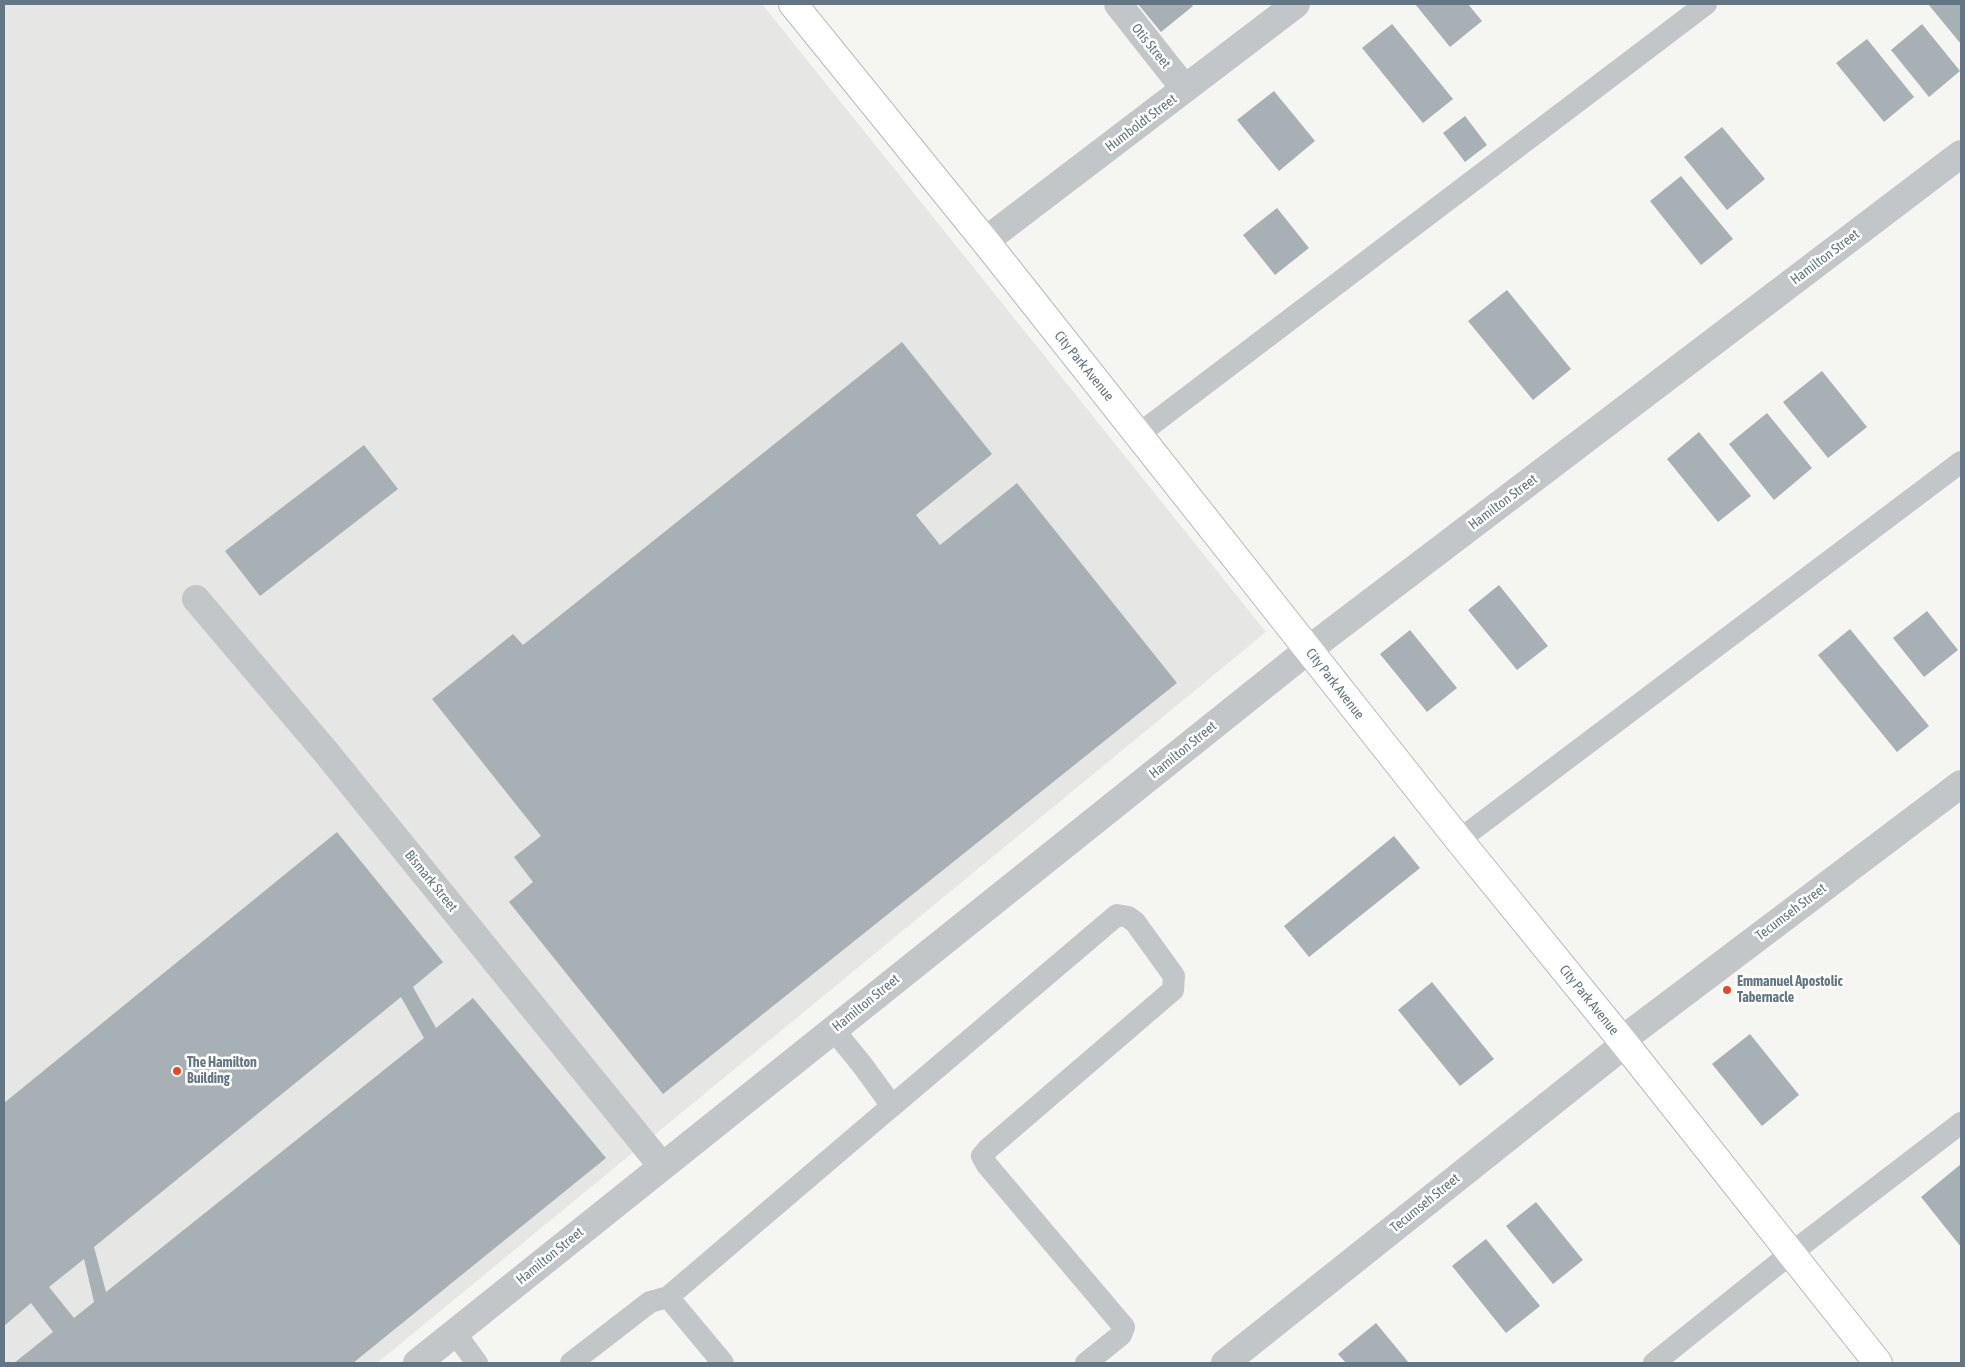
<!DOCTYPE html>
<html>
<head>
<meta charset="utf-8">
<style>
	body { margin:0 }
	#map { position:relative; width:1965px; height:1367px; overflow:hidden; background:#f5f5f1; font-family:"Asap Condensed",sans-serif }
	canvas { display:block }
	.frame { position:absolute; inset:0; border:5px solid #647683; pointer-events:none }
</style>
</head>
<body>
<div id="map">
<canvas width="1965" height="1367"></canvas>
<div class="frame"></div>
</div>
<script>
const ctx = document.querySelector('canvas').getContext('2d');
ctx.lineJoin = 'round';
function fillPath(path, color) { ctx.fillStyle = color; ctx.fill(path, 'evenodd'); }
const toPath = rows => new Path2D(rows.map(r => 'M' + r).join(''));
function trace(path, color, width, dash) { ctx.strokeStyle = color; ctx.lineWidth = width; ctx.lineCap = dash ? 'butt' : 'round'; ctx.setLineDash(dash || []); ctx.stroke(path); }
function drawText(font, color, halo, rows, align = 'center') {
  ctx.font = font + ' "Asap Condensed",sans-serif'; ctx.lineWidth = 5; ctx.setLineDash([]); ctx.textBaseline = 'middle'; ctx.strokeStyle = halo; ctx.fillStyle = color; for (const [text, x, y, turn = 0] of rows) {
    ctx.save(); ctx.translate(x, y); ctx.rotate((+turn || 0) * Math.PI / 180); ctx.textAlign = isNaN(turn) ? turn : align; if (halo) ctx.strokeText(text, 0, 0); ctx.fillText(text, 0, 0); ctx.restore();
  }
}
fillPath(toPath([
	[4,4,762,4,1266,632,377,1363,4,1363]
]), '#e6e7e5');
fillPath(toPath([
	[1138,4,1191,4,1193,6,1161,32],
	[1415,4,1468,4,1482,21,1450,47],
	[1928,4,1961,4,1961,44],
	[1392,24,1453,99,1423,123,1362,48],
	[1922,24,1960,71,1929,97,1891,50],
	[1867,39,1914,97,1884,122,1836,63],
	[1274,91,1315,141,1279,171,1237,120],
	[1465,116,1487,145,1465,162,1443,133],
	[1722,127,1765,179,1727,210,1684,157],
	[1681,176,1733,239,1701,265,1650,201],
	[1277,208,1309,248,1275,275,1243,235],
	[1507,290,1571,369,1533,400,1468,321],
	[902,342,992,454,916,515,940,545,1017,483,1177,683,663,1094,509,902,533,882,514,857,541,836,432,699,513,634,523,645],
	[1822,371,1867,427,1828,458,1783,402],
	[1767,413,1812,468,1774,500,1729,444],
	[1699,432,1751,496,1718,522,1667,459],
	[364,445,398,489,260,596,225,551],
	[1499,585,1548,646,1517,670,1468,610],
	[1927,611,1958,650,1924,677,1893,638],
	[1850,629,1929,726,1897,752,1818,655],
	[1410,630,1457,688,1427,712,1380,654],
	[337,832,443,962,413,987,436,1028,473,998,606,1158,353,1363,14,1363,53,1332,31,1303,4,1326,4,1103],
	[401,997,424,1038,106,1292,94,1247],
	[84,1259,94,1302,74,1318,49,1287],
	[1394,836,1420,868,1309,957,1284,926],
	[1432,982,1494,1059,1460,1086,1398,1010],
	[1750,1034,1799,1095,1762,1126,1712,1064],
	[1961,1164,1961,1247,1921,1197],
	[1536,1202,1583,1260,1553,1284,1506,1226],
	[1486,1239,1540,1306,1506,1333,1452,1266],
	[1376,1323,1409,1363,1346,1363,1338,1354]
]), '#a7b0b5');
const secondary = toPath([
	[793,4,985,241,1459,840,1625,1044,1878,1363]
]);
trace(secondary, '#b4babe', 30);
trace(toPath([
	[1139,434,1706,4],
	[1459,840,1961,462],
	[833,1029,863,1066,892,1106,1117,915,1128,917,1135,922,1174,976,1173,990,989,1148,982,1156,987,1165,1124,1327,1121,1335,1086,1363],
	[668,1297,892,1106],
	[455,1333,477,1363],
	[571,1363,650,1302,668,1297,723,1363],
	[1654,1363,1790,1254,1961,1123]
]), '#c2c6c9', 22);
trace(toPath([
	[1118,4,1185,89],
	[985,241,1296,4],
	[196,599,325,751,662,1166],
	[1622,1040,1961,784],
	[417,1363,1308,650,1961,154],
	[1225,1363,1625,1044]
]), '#c2c6c9', 28);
trace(secondary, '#fff', 28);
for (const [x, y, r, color] of [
	[1727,990,5,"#e54922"],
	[177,1071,5,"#e54922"]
]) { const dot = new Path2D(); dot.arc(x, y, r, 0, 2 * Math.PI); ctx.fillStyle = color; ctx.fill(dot); trace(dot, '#fff', 2); }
drawText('14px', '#647683', '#fff', [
	["Otis Street",1151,46,51],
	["Humboldt Street",1141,123,-37],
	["Hamilton Street",1825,257,-37],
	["City Park Avenue",1084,366,51],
	["Hamilton Street",1503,502,-37],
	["City Park Avenue",1335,684,52],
	["Hamilton Street",1183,750,-39],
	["Bismark Street",431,881,51],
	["Tecumseh Street",1791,912,-37],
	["City Park Avenue",1589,1000,51],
	["Hamilton Street",866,1003,-39],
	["Tecumseh Street",1425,1203,-39],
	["Hamilton Street",550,1256,-39]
]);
drawText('bold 14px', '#647683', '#fff', [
	["Emmanuel Apostolic",1737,982],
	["Tabernacle",1737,998],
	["The Hamilton",187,1063],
	["Building",187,1079]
], 'left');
</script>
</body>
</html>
